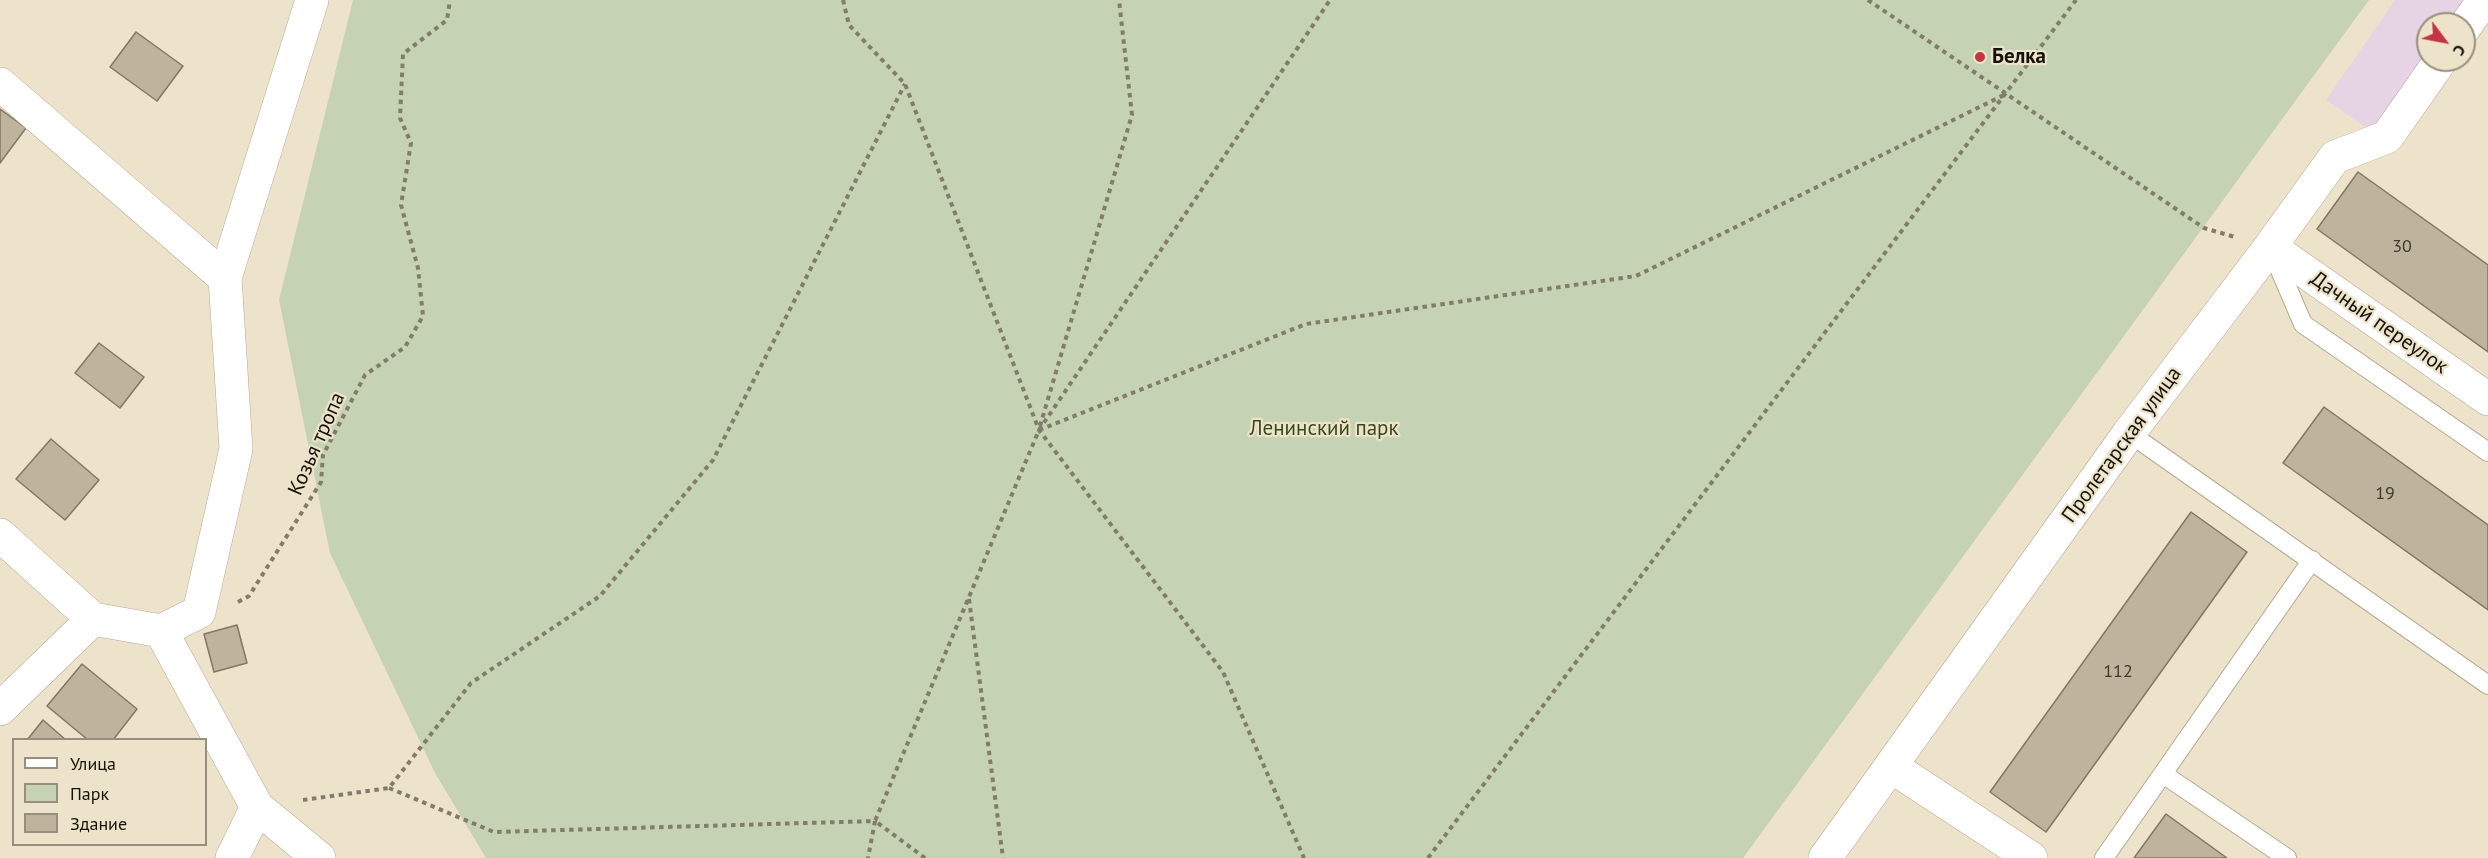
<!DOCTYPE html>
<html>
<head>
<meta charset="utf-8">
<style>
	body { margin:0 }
	#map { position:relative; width:2488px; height:858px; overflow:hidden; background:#ede3cb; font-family:"PT Sans",sans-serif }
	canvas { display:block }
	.legend { position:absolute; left:12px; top:738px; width:195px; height:108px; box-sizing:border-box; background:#ede3cb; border:2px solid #978f7d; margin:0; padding:8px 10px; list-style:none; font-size:18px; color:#151209 }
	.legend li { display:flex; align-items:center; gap:12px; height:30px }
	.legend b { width:30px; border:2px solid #978f7d }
	.north { position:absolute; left:2416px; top:12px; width:60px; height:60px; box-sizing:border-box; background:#ede3cb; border:2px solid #978f7d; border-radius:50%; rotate:122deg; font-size:16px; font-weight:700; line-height:24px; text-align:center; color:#151209 }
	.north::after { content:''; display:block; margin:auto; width:21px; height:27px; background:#c43442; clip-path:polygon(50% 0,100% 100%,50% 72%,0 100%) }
</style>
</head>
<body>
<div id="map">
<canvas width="2488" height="858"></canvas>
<ul class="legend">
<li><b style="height:8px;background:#fff"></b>Улица</li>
<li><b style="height:16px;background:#c5d2b4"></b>Парк</li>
<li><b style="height:16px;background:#beb49d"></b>Здание</li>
</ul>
<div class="north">С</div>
</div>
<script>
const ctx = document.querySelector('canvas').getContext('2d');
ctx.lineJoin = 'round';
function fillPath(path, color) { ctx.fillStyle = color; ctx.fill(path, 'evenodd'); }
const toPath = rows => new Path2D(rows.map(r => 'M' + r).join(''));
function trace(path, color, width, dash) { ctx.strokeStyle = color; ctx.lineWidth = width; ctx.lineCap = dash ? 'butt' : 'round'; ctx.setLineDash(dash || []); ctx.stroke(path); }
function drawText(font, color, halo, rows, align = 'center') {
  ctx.font = font + ' "PT Sans",sans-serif'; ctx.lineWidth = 4.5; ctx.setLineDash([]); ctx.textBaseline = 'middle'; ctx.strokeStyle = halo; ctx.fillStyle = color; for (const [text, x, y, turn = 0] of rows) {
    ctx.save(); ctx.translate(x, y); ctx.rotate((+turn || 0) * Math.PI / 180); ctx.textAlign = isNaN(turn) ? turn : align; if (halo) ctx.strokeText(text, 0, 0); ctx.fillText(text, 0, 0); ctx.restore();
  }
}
fillPath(toPath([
	[2395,0,2467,0,2451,24,2428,24,2428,57,2375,134,2326,100]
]), '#e6d3e4');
fillPath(toPath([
	[353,0,2369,0,1743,858,486,858,435,773,330,553,279,300]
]), '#c5d2b4');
const building = toPath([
	[136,32,183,66,157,101,110,67,136,32],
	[0,109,26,128,0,163,0,109],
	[2358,172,2488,265,2488,352,2317,229,2358,172],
	[99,343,144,377,120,408,75,373,99,343],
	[2324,407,2488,525,2488,610,2283,463,2324,407],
	[51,439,99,480,65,520,16,479,51,439],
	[2191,512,2247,552,2046,832,1990,792,2191,512],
	[237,625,247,663,214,672,204,634,237,625],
	[82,664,137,709,113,740,88,740,47,706,82,664],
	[43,720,66,740,27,740,43,720],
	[2166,814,2227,858,2134,858,2166,814]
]);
fillPath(building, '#beb49d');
trace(building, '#827863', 1.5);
const service = toPath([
	[2273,254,2303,324,2488,452],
	[2129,433,2488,685],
	[2163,774,2287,858],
	[2104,858,2312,560]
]);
const minor = toPath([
	[2464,28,2484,0],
	[0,84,225,278],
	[2270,247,2488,399],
	[0,535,93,619],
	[161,631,257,807],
	[0,709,93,619,161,631,199,612,236,449,225,278,312,0],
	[1892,767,2031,858],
	[232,858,257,807,319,858],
	[1825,858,2129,433,2270,247,2335,157,2387,137,2441,60]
]);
trace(service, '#b4aa94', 20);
trace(minor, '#b4aa94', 34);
trace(toPath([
	[843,0,849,25,905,84,1039,430,1223,672,1304,858],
	[1868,0,2204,228,2235,237],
	[1040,426,1132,115,1119,0],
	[1039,430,1306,324,1636,276,2004,95],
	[969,599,1003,858],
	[238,602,249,596,321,482,323,455,365,375,405,347,423,316,418,268,401,205,411,143,400,118,403,54,447,20,450,0],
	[389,788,494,832,875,821,868,858],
	[303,800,389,788,471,683,600,596,713,460,905,84],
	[925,858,875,821,1039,430,1330,0],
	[1428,858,2076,0]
]), '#827c6b', 4, [4.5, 4.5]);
trace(service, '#fff', 18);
trace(minor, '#fff', 33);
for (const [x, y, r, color] of [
	[1980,57,6,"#c43442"]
]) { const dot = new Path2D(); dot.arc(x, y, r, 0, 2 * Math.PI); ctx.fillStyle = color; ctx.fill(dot); trace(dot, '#ede3cb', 2); }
drawText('18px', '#3f3a2e', null, [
	["30",2402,247],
	["19",2385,494],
	["112",2118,672]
]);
drawText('bold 21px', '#151209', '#ede3cb', [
	["Белка",1992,57]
], 'left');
drawText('21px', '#151209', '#ede3cb', [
	["Дачный переулок",2379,323,35],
	["Козья тропа",317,444,-66],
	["Пролетарская улица",2122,445,-54]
]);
drawText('21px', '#384919', '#ede3cb', [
	["Ленинский парк",1324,429]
]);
</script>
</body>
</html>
